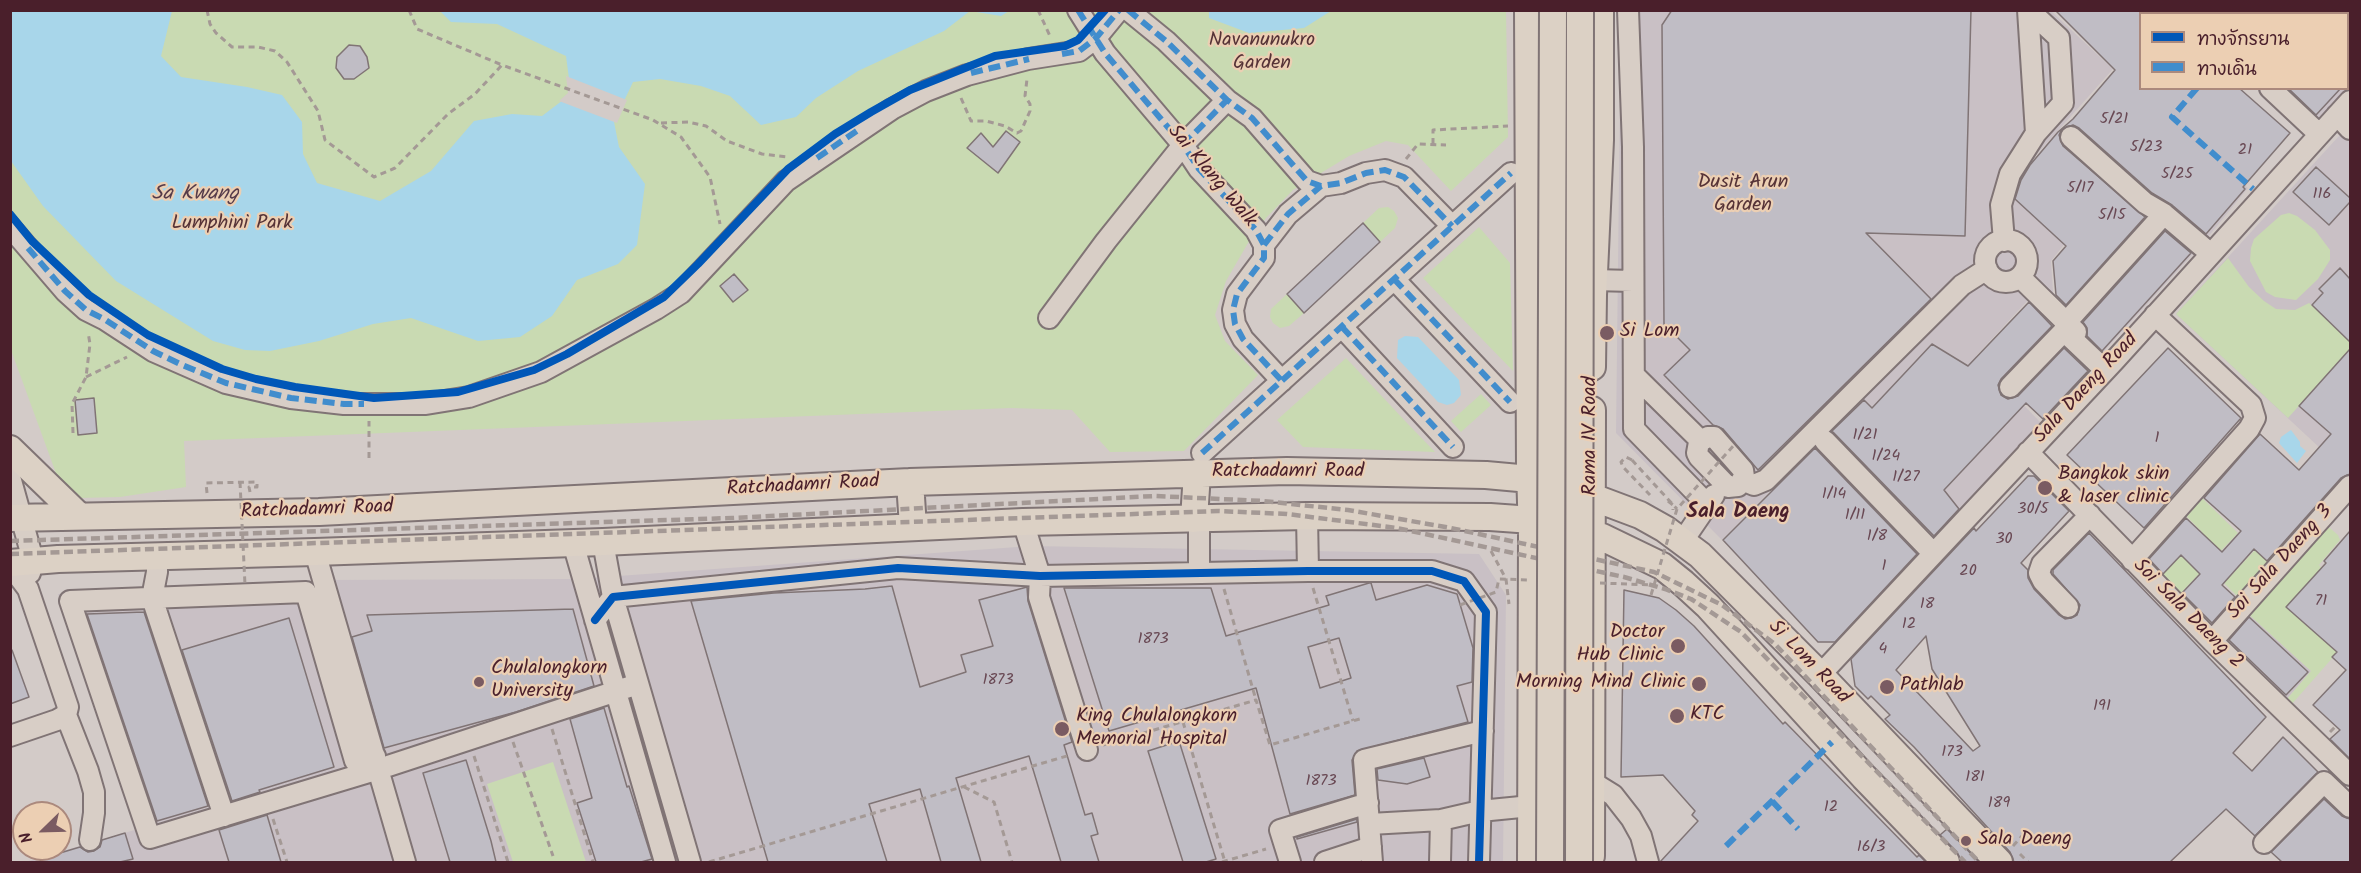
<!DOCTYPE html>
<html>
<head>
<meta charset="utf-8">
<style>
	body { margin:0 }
	#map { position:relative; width:2361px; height:873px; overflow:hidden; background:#d3cbc8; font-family:Kalam,"Playpen Sans Thai",sans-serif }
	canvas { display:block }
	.frame { position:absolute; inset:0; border:12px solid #4a1f2b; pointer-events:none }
	.legend { position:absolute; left:2139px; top:12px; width:210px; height:78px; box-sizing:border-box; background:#eccfb3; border:2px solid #ab897d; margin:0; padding:8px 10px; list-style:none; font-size:18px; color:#4a1f2b }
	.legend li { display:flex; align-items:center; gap:12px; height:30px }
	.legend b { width:30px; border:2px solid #ab897d }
	.north { position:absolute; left:12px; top:801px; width:60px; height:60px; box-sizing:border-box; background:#eccfb3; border:2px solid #ab897d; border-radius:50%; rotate:247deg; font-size:16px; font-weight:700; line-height:24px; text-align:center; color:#4a1f2b }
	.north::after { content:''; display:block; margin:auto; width:21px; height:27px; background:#7a5b62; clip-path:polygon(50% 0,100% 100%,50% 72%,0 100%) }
</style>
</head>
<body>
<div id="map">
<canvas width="2361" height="873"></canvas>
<div class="frame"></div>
<ul class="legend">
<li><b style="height:8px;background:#0057b8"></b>ทางจักรยาน</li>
<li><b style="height:8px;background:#418dcd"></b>ทางเดิน</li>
</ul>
<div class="north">N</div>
</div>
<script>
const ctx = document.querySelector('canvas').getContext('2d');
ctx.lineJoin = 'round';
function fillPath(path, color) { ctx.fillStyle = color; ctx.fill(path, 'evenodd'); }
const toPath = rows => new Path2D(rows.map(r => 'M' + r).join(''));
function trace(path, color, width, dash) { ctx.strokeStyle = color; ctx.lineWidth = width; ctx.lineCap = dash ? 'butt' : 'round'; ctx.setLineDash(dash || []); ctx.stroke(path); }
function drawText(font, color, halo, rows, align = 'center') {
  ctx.font = font + ' Kalam,sans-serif'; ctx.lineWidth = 4.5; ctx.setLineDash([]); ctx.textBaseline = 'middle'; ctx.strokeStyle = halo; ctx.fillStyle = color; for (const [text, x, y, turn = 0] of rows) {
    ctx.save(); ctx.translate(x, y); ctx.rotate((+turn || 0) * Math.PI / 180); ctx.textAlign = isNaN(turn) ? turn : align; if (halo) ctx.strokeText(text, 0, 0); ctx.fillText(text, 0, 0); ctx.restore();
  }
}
fillPath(toPath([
	[1621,11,2051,11,2113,69,2022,171,2081,223,2051,261,2054,306,2072,322,2215,159,2248,188,2203,243,2097,359,2030,298,1976,356,2041,423,1963,512,1894,585,1784,477,1722,540,1616,433],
	[2302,11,2350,11,2350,87,2317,123,2280,89,2348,88,2348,14,2299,13],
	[2350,124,2350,476,2176,314],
	[1031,546,1479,554,1506,595,1503,862,25,862,138,829,58,594,322,580,577,579],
	[2245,611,2311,671,2286,700,2221,637]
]), '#c9c0c5');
fillPath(toPath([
	[11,11,1506,11,1508,137,1451,191,1408,145,1386,141,1349,156,1293,190,1266,218,1248,243,1226,281,1215,315,1225,341,1258,375,1184,451,1110,452,1072,410,1011,408,184,441,186,487,120,497,78,498,57,476,11,350],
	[1388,207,1394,211,1398,218,1395,228,1380,242,1363,223,1379,208],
	[2289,213,2297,216,2315,230,2330,250,2330,260,2318,279,2296,300,2275,297,2266,292,2250,261,2251,248,2254,239,2281,215],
	[1479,227,1510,263,1513,371,1423,278],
	[2228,258,2249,287,2264,301,2276,309,2295,310,2309,303,2350,341,2350,349,2288,418,2176,314],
	[1287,294,1304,313,1289,326,1280,328,1273,323,1270,317,1271,309],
	[1346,358,1407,423,1435,452,1303,447,1277,420],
	[1481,394,1491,405,1461,432,1451,421],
	[2199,495,2238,533,2180,594,2161,574,2202,532,2182,512],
	[2324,523,2338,535,2340,540,2319,565,2322,568,2333,646,2350,626,2350,638,2291,705,2286,700,2311,671,2245,611,2261,593,2269,594,2274,588,2271,581],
	[2255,550,2270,564,2241,600,2224,583],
	[553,762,586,862,513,862,487,784]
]), '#c9dab2');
fillPath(toPath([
	[10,11,172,11,161,56,181,77,247,87,282,95,302,122,303,154,317,183,380,201,431,171,474,121,512,114,542,116,571,94,566,56,497,24,451,22,440,11,1009,11,1001,16,970,11,944,31,858,71,816,98,796,117,761,125,730,96,701,86,660,79,633,82,614,122,619,147,645,184,637,245,618,264,577,280,552,316,520,337,478,341,411,318,373,324,319,341,270,351,245,350,213,341,116,281,43,206,11,161],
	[1209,11,1209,10,1331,11,1304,28,1249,33,1209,18],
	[1405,336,1418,337,1459,380,1461,395,1454,403,1447,405,1438,402,1397,358,1398,340],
	[2291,430,2300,442,2300,446,2306,451,2297,463,2279,443,2281,437]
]), '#a8d6ea');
fillPath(toPath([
	[566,76,627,100,617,123,559,101,568,93]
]), '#d3cbc8');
const building = toPath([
	[1672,10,1971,10,1965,236,1866,233,1931,299,1758,470,1723,429,1713,425,1664,375,1690,350,1664,324,1662,25,1672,10],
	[2055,10,2140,10,2140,88,2239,88,2290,133,2243,187,2245,189,2206,234,2172,205,2152,193,2079,128,2073,125,2062,129,2059,135,2063,146,2145,217,2066,305,2056,295,2053,261,2066,246,2015,199,2021,180,2030,165,2058,132,2073,119,2115,70,2055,10],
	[349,45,360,46,367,57,369,68,354,79,344,79,336,68,337,57,349,45],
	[2288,88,2341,88,2316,115,2288,88],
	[1006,131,1020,142,998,173,967,148,981,133,993,147,1006,131],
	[2316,167,2350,198,2350,202,2329,225,2293,192,2316,167],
	[1363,223,1380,242,1304,313,1287,294,1363,223],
	[2165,231,2191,253,2102,351,2087,336,2087,328,2083,322,2165,231],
	[2340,268,2350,279,2350,342,2312,305,2323,293,2319,289,2340,268],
	[734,274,748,290,733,302,720,286,734,274],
	[2029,302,2052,326,2001,379,1998,385,2001,395,2008,399,2018,396,2064,348,2088,371,2043,419,2026,403,1944,490,1959,509,1934,536,1832,431,1864,400,1872,408,1932,344,1968,366,2029,302],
	[2168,348,2241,418,2144,528,2067,455,2168,348],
	[2350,349,2350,474,2341,478,2267,561,2254,549,2222,585,2235,597,2212,623,2182,593,2200,574,2181,555,2163,574,2149,559,2186,518,2222,552,2241,531,2204,498,2260,434,2299,470,2331,434,2299,406,2350,349],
	[94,398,97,433,78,435,75,400,94,398],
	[1815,448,1917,554,1835,642,1818,642,1723,540,1815,448],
	[2028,476,2034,476,2069,511,2021,563,2028,570,2028,578,2034,589,2059,615,2065,619,2071,618,2077,615,2080,605,2053,574,2053,570,2089,533,2266,717,2233,753,2252,771,2283,737,2318,772,2255,836,2226,809,2170,862,2014,862,2010,852,1914,747,1885,719,1890,715,1871,696,1868,699,1855,686,1851,659,1974,528,1976,531,2028,476],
	[1926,636,1932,669,1980,746,1973,751,1896,670,1926,636],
	[2350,531,2350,759,2330,739,2340,730,2313,705,2346,670,2332,657,2337,652,2286,607,2326,563,2324,561,2350,531],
	[1369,583,1371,583,1376,600,1427,585,1457,594,1473,648,1472,682,1457,686,1468,722,1357,751,1352,760,1355,795,1290,814,1256,688,1109,731,1064,588,1211,588,1226,636,1329,605,1326,596,1369,583],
	[1339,638,1351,678,1320,688,1308,647,1339,638],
	[892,586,920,687,966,672,961,655,993,646,979,600,1027,587,1028,601,1072,742,1064,745,1085,815,1092,813,1098,834,1091,836,1099,862,1061,862,1029,756,956,778,981,862,941,862,920,789,869,804,887,862,768,862,691,601,774,593,865,589,892,586],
	[1624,590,1659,598,1676,610,1694,626,1783,724,1785,722,1917,857,1919,855,1926,862,1660,862,1698,821,1692,815,1695,811,1663,775,1621,777,1624,590],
	[573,609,594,686,516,712,384,748,352,637,372,631,367,615,573,609],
	[144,612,208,806,157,821,87,614,144,612],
	[2249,617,2308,672,2286,695,2229,640,2249,617],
	[289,618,334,767,259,790,260,792,232,801,182,650,289,618],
	[10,650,12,650,29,697,10,704,10,650],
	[604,708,627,787,629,786,652,859,641,862,596,862,577,803,592,798,570,719,604,708],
	[1179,741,1216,859,1206,862,1183,862,1148,751,1179,741],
	[1424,758,1430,777,1407,784,1378,780,1377,769,1424,758],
	[466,760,491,841,496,862,450,862,423,773,466,760],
	[2324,799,2342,816,2350,819,2350,862,2282,862,2271,852,2324,799],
	[267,815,281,862,229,862,219,830,267,815],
	[1357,819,1357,822,1297,839,1297,837,1357,819],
	[1947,829,1979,862,1961,862,1957,852,1940,835,1947,829],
	[125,833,133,859,120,862,41,862,40,859,80,847,88,852,94,851,100,847,102,840,125,833]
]);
fillPath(building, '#c0bdc5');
trace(building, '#807475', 1.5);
const minor = toPath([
	[1078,10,1105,53,1183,145,1199,169,1256,230,1264,245,1264,258,1237,294,1233,310,1235,324,1243,339,1282,381],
	[1128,10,1166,41,1227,100,1252,118,1307,181,1321,186,1341,183,1366,173,1385,170,1404,177,1452,226],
	[1628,10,1633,147,1634,429,1705,502,1708,502],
	[2029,10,2059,38,2063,103,2036,133],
	[2188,10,2192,14],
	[2270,88,2319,134],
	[2337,115,2350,129],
	[2071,137,2145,203,2164,214,2211,254],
	[10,227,65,291,86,310,104,319,153,351,226,383,291,398,344,404,426,404,469,397,541,372,656,309,681,293,786,181,892,109,926,91,967,75,1028,59,1079,51,1096,38,1119,10],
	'1985 261a21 21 0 1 1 42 0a21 21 0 1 1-42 0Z',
	[2004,241,2001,205,2010,174,2036,133,2028,10],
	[1264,245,1288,214,1321,186],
	[2020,277,2076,332],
	[1394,279,1510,402],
	[1593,280,1633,281],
	[2071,317,2164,214],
	[1049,318,1106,241,1183,145,1227,100],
	[1342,327,1453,447],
	[1634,375,1701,441],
	[2010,387,2063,332,2066,333,2105,370],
	[1708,437,1714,437,1743,470,1744,477,1738,486,1728,487,1699,457,1697,453,1699,442,1708,437],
	[1825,441,1933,553],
	[2028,452,2212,641,2350,775],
	[1202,453,1511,173],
	[10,477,33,560,30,573],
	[1742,480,1754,485,1766,480,1962,285,1987,269],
	[1307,516,1308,571],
	[1199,519,1199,573],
	[1023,522,1040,576,1039,597,1087,750],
	[603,542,613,597,690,862],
	[1682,542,1714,495],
	[573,543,665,862],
	[315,552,405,862],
	[157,556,157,572,152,598,224,816],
	[2132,560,2249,429,2255,418,2251,405,2155,315],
	[10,565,28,589,68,707,66,715,57,720,10,736],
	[2068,607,2043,581,2039,573,2042,564,2090,515],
	[595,620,613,597,898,568,1040,576,1308,571,1432,571,1464,581,1486,612,1479,862],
	[2212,641,2350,486],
	[1820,675,2114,361,2350,101],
	[66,715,88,771,94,792,94,813,90,840],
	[375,756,355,761,306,592,70,601,150,838,379,769,638,684],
	[1592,782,1613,795,1631,818,1641,836,1648,862],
	[1370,824,1441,820,1480,811,1531,806],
	[2264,843,2324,782,2350,807],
	[1290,862,1280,830,1368,803],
	[1325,862,1371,847],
	[1372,862,1364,760,1483,731],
	[1440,862,1441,820]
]);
const major = toPath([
	[1528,10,1530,470,1532,535,1531,862],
	[1592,367,1593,295,1600,140,1600,10],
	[10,449,79,516],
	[910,482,913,527],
	[10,518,319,512,910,482,1287,471,1486,475,1530,479,1592,497,1640,515,1665,529,1700,555,1820,675,1999,862],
	[1194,519,1197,473],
	[10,563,58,559,315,552,603,542,1023,522,1307,516,1490,517,1532,520,1602,537,1662,566,1683,583,1708,606,1864,777,1946,862],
	[1591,856,1592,410]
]);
trace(minor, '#807475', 24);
trace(major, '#807475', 30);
trace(toPath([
	[207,10,210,24,216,33,232,47,258,47,275,51,287,62,318,111,325,140,374,177,395,168,448,114,475,94,502,65,653,120,681,137,710,177,720,224],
	[409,10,417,29,502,65],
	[1038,10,1050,36],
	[961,98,971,121,986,121,1005,126,1017,133,1021,131,1030,111,1030,104,1025,96,1027,79],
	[661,123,688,122,706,126,727,141,762,154,788,157],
	[1433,144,1433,130,1508,126],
	[1406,159,1418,144,1446,145],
	[86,377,127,357],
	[73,433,72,404,86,377,90,344,88,332],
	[369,458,369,421],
	[1632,460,1626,457,1621,462,1623,467,1650,495],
	[207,493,206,483,257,482,257,487,249,487,250,492],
	[1668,501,1673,505,1673,510],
	[1491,551,1506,579,1509,604],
	[1313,588,1353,721],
	[1224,589,1256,700],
	[1183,722,1225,862],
	[552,729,593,862],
	[2330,732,2336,726],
	[513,742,553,856],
	[1103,745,1256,700,1270,745,1363,718],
	[474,756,508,862],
	[964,787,994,802,1012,862],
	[273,819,287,862],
	[2013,846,2022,836],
	[2020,854,2028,862],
	[709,862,1070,755],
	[1222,862,1266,849]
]), '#a49995', 3, [6, 4.5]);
trace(minor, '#d8cec6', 20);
trace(major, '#dcd1c5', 26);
trace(toPath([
	[10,541,732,518,1155,496,1263,501,1348,510,1451,528,1654,572,1722,605,1775,644,1979,862],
	[10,554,1218,511,1287,514,1397,528,1624,577,1665,589,1691,599,1741,632,1965,862]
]), '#a49995', 4.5, [9, 4.5]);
const majorBridge = toPath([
	[1550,862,1553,10],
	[1579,862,1580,10]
]);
trace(majorBridge, '#807475', 30, []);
trace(toPath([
	[1632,460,1677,509],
	[240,482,245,585],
	[1600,583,1653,585],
	[1651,595,1677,509,1734,445],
	[1460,605,1496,592,1499,579,1530,580]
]), '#a49995', 3, [6, 4.5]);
trace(majorBridge, '#dcd1c5', 26);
trace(toPath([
	[1078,10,1105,53,1183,145,1199,169,1256,230,1264,245,1264,258,1237,294,1233,310,1235,324,1243,339,1282,381],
	[1128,10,1166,41,1227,100,1252,118,1307,181,1321,186,1341,183,1366,173,1385,170,1404,177,1452,226],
	[1062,54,1079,51,1096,38,1119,10],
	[971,73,1029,59],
	[2197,88,2172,117,2253,189],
	[1183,145,1227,100],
	[817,158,861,128],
	[1264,245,1288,214,1321,186],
	[28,248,65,291,86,310,104,319,153,351,180,364,226,383,291,398,344,404,364,404],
	[1394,279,1510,402],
	[1342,327,1453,447],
	[1202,453,1511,173],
	[1772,801,1798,829],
	[1726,846,1832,742]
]), '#418dcd', 6, [12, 6]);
trace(toPath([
	[10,214,32,241,89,295,148,335,222,369,256,379,295,387,374,398,458,392,534,370,567,354,664,297,698,264,788,169,835,134,871,112,910,90,995,56,1065,46,1078,40,1105,10],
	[595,620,613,597,898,568,1040,576,1308,571,1432,571,1464,581,1486,612,1479,862]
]), '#0057b8', 8);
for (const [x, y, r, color] of [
	[1607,333,8,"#7a5b62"],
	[2045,488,8,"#7a5b62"],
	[1678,646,8,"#7a5b62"],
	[479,682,6,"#7a5b62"],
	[1699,684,8,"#7a5b62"],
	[1887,687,8,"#7a5b62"],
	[1677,716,8,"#7a5b62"],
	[1062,729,8,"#7a5b62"],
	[1966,841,6,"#7a5b62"]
]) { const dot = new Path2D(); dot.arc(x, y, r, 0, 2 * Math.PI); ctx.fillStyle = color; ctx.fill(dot); trace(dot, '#eccfb3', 2); }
drawText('16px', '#694954', null, [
	["5/21",2114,120],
	["5/23",2146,148],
	["21",2245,151],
	["5/25",2177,175],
	["5/17",2080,189],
	["116",2322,195],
	["5/15",2112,216],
	["1/21",1865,436],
	["1",2157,439],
	["1/24",1886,457],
	["1/27",1906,478],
	["1/14",1834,495],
	["30/5",2033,510],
	["1/11",1855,516],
	["1/8",1877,537],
	["30",2004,540],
	["1",1884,567],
	["20",1968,572],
	["71",2321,602],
	["18",1927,605],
	["12",1909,625],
	["1873",1153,640],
	["4",1883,650],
	["1873",998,681],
	["191",2102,707],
	["173",1952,753],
	["181",1975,778],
	["1873",1321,782],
	["189",1999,804],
	["12",1831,808],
	["16/3",1871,848]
]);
drawText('20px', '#563337', '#eccfb3', [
	["Navanunukro",1262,42],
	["Garden",1262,65],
	["Dusit Arun",1743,184],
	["Garden",1743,207],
	["Lumphini Park",232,225]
]);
drawText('20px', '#4a1f2b', '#eccfb3', [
	["Sai Klang Walk",1211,177,50],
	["Sala Daeng Road",2087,389,-47],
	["Rama IV Road",1592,436,-90],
	["Ratchadamri Road",1288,473],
	["Ratchadamri Road",803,487,-3],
	["Ratchadamri Road",317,511,-2],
	["Soi Sala Daeng 3",2281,563,-48],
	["Soi Sala Daeng 2",2187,615,45],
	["Si Lom Road",1808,663,46]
]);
drawText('20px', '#4a1f2b', '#eccfb3', [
	["Si Lom",1620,333],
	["Bangkok skin",2058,476],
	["& laser clinic",2058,499],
	["Doctor",1664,634,"right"],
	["Hub Clinic",1664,657,"right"],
	["Chulalongkorn",491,670],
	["University",491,693],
	["Morning Mind Clinic",1686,684,"right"],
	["Pathlab",1900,687],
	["KTC",1690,716],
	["King Chulalongkorn",1076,718],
	["Memorial Hospital",1076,741],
	["Sala Daeng",1978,841]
], 'left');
drawText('italic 21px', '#553b4a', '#eccfb3', [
	["Sa Kwang",195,195]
]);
drawText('bold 21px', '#4a1f2b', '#eccfb3', [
	["Sala Daeng",1738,513]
]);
</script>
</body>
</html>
